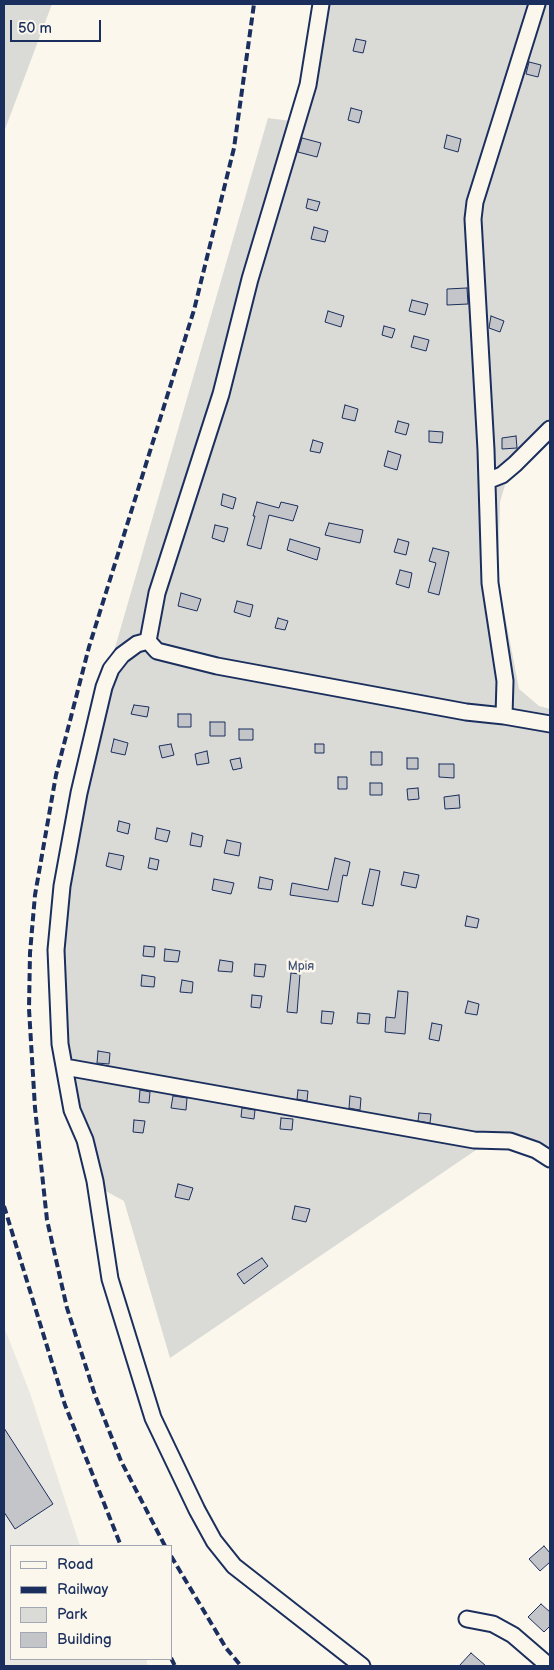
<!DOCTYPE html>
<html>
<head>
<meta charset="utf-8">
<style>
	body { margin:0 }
	#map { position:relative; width:554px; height:1670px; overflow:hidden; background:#fbf7ec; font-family:"Balsamiq Sans",sans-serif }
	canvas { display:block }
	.frame { position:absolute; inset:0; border:5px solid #1b2f5e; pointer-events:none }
	.legend { position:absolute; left:10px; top:1545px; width:162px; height:115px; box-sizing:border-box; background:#fbf7ec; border:1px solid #a1a7b3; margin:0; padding:6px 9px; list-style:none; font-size:15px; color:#1b2f5e }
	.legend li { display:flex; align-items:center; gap:10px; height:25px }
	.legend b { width:25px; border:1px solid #a1a7b3 }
	.scale { position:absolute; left:10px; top:20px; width:91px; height:22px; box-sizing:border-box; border:2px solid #1b2f5e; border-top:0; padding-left:6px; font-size:15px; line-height:18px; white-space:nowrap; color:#1b2f5e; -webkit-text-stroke:4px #fbf7ec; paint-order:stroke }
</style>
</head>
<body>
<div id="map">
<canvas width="554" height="1670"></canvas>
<div class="frame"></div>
<ul class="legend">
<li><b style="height:6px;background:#fbf7ec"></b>Road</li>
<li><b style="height:6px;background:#1b2f5e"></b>Railway</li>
<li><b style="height:14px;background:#dadad7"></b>Park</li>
<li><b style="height:14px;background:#c3c5c9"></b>Building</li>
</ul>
<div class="scale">50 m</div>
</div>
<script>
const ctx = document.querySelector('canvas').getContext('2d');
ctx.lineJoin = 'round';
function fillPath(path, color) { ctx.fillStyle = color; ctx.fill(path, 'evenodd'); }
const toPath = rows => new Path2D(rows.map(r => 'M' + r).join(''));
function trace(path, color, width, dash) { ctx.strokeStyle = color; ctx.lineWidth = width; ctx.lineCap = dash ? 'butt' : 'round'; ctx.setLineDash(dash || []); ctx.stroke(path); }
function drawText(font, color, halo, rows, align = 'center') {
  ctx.font = font + ' "Balsamiq Sans",sans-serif'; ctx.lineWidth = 5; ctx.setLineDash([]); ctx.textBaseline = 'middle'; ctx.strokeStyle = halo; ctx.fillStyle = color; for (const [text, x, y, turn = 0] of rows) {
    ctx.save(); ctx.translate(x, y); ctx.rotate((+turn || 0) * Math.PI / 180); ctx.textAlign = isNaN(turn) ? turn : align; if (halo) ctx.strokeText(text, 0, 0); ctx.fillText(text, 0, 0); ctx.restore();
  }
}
fillPath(toPath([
	[4,1327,30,1393,80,1546,11,1546,11,1659,146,1659,148,1666,4,1666]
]), '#eae8e2');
fillPath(toPath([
	[4,4,52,4,4,132],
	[316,4,550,4,550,441,505,485,500,502,498,579,519,689,539,706,550,709,550,1166,532,1155,508,1147,476,1150,170,1358,124,1201,91,1183,51,949,110,665,268,118,291,121]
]), '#dadad7');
const building = toPath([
	[356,39,366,41,363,53,353,51,356,39],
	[529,62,541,65,538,77,526,74,529,62],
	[351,108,362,111,359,123,348,120,351,108],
	[447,135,461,139,458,152,444,148,447,135],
	[302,138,321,143,317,157,298,152,302,138],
	[308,199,320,202,317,211,306,208,308,199],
	[314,227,328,231,325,242,311,239,314,227],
	[467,288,468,304,447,305,447,289,467,288],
	[412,300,428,304,425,315,409,311,412,300],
	[328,311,344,316,341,327,325,322,328,311],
	[491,316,504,321,500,332,489,328,491,316],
	[384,326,395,329,392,338,382,335,384,326],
	[414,336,429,340,426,351,411,347,414,336],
	[345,405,358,409,355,421,342,418,345,405],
	[398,421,409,424,406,435,395,432,398,421],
	[429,431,443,432,442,443,429,442,429,431],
	[516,436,517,448,502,449,502,438,516,436],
	[313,440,323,443,320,453,310,451,313,440],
	[388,451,401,455,397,470,384,466,388,451],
	[223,494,236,498,233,509,221,505,223,494],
	[257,502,279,508,281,502,298,506,293,521,269,515,261,549,247,545,255,516,253,516,257,502],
	[329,523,363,530,360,543,325,535,329,523],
	[215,525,228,528,224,542,212,538,215,525],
	[290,539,320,548,317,560,287,550,290,539],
	[398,539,409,542,406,555,394,552,398,539],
	[433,548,449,552,439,595,428,592,436,563,429,561,433,548],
	[400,570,412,573,409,588,396,584,400,570],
	[181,593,201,599,197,611,178,606,181,593],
	[237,601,253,605,250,617,234,612,237,601],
	[278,618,288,621,285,630,275,628,278,618],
	[134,705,149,707,147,717,131,714,134,705],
	[178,714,191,714,191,727,178,727,178,714],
	[210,722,225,722,225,736,210,736,210,722],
	[239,729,253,729,253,740,239,740,239,729],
	[114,739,128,743,125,755,111,752,114,739],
	[171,744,174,755,162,758,159,746,171,744],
	[315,744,324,744,324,753,315,753,315,744],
	[207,751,209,763,197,765,195,754,207,751],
	[371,752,382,752,382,765,371,765,371,752],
	[240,758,242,768,233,770,230,760,240,758],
	[407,758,418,758,418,769,407,769,407,758],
	[439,764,454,764,454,778,439,777,439,764],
	[338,777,347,777,347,789,338,789,338,777],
	[370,783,382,783,382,795,370,795,370,783],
	[418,788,419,799,408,800,407,789,418,788],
	[459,795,460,808,445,809,444,797,459,795],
	[119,821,130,824,128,834,117,831,119,821],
	[157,828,170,831,167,842,155,839,157,828],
	[192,833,203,836,201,847,190,845,192,833],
	[227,840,241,843,239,856,224,853,227,840],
	[109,853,124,856,121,870,106,866,109,853],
	[150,858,159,860,157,870,148,868,150,858],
	[335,858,350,862,347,876,343,875,338,902,290,895,292,883,328,890,335,858],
	[370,869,380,871,373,906,362,904,370,869],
	[404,872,419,875,416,888,401,885,404,872],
	[260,877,273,880,271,890,258,888,260,877],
	[214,879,234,883,231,894,212,890,214,879],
	[467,916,479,919,477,928,465,926,467,916],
	[144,946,155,947,154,957,143,956,144,946],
	[165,949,180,951,178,962,164,961,165,949],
	[220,960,233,962,232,972,218,971,220,960],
	[255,964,266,965,264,977,254,976,255,964],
	[291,973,300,974,297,1013,287,1012,291,973],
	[142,975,155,977,154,987,141,986,142,975],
	[182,980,193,982,192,993,180,992,182,980],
	[398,991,408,992,405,1034,385,1032,386,1017,395,1018,398,991],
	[252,995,262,996,260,1008,251,1007,252,995],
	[468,1001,479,1004,477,1015,465,1013,468,1001],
	[322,1011,334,1012,332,1024,321,1023,322,1011],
	[358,1013,370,1014,369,1024,357,1023,358,1013],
	[432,1023,442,1025,439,1041,429,1039,432,1023],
	[98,1051,110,1053,109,1064,97,1063,98,1051],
	[140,1090,150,1092,149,1103,139,1102,140,1090],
	[298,1090,308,1091,307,1101,297,1099,298,1090],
	[173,1096,187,1098,186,1110,171,1108,173,1096],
	[350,1096,361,1098,360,1110,349,1108,350,1096],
	[242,1108,255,1110,254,1119,241,1117,242,1108],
	[419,1113,431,1114,430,1123,418,1121,419,1113],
	[281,1118,293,1119,292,1130,280,1129,281,1118],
	[134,1120,145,1121,143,1133,133,1132,134,1120],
	[178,1184,193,1188,189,1200,175,1197,178,1184],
	[295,1206,310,1209,306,1222,292,1219,295,1206],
	[262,1258,268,1266,244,1284,237,1274,262,1258],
	[4,1428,53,1504,15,1529,4,1512,4,1428],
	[544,1546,550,1553,550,1562,540,1571,529,1559,544,1546],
	[541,1604,550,1612,550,1626,544,1632,528,1617,541,1604],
	[471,1653,486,1666,459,1666,471,1653]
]);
fillPath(building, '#c3c5c9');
trace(building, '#1b2f5e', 1);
const minor = toPath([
	[321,4,308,85,250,279,221,394,157,593,148,641,157,651,217,666,466,712,504,716,550,724],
	[487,481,502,475,515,464,550,429],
	[148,641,137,644,122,655,111,669,104,687,79,793,62,886,56,950,60,1044,72,1110,85,1140,95,1181,110,1279,153,1418,197,1510,214,1541,234,1566,362,1666],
	[504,716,505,681,490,583,486,450,473,219,475,202,537,4],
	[65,1067,474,1140,510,1141,536,1150,550,1159],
	[467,1619,493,1624,513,1635,549,1666]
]);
trace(minor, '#1b2f5e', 19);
trace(minor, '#fbf7ec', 15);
trace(toPath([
	[4,1206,65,1405,121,1546],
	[165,1546,121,1461,95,1395,67,1308,47,1220,35,1108,29,1009,30,953,35,895,56,775,89,647,194,310,234,148,254,4],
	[171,1556,226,1648,241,1666],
	[171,1658,175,1666]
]), '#1b2f5e', 4, [8, 4]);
drawText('12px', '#415176', '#fbf7ec', [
	["Мрія",301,967]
]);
</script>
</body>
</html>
